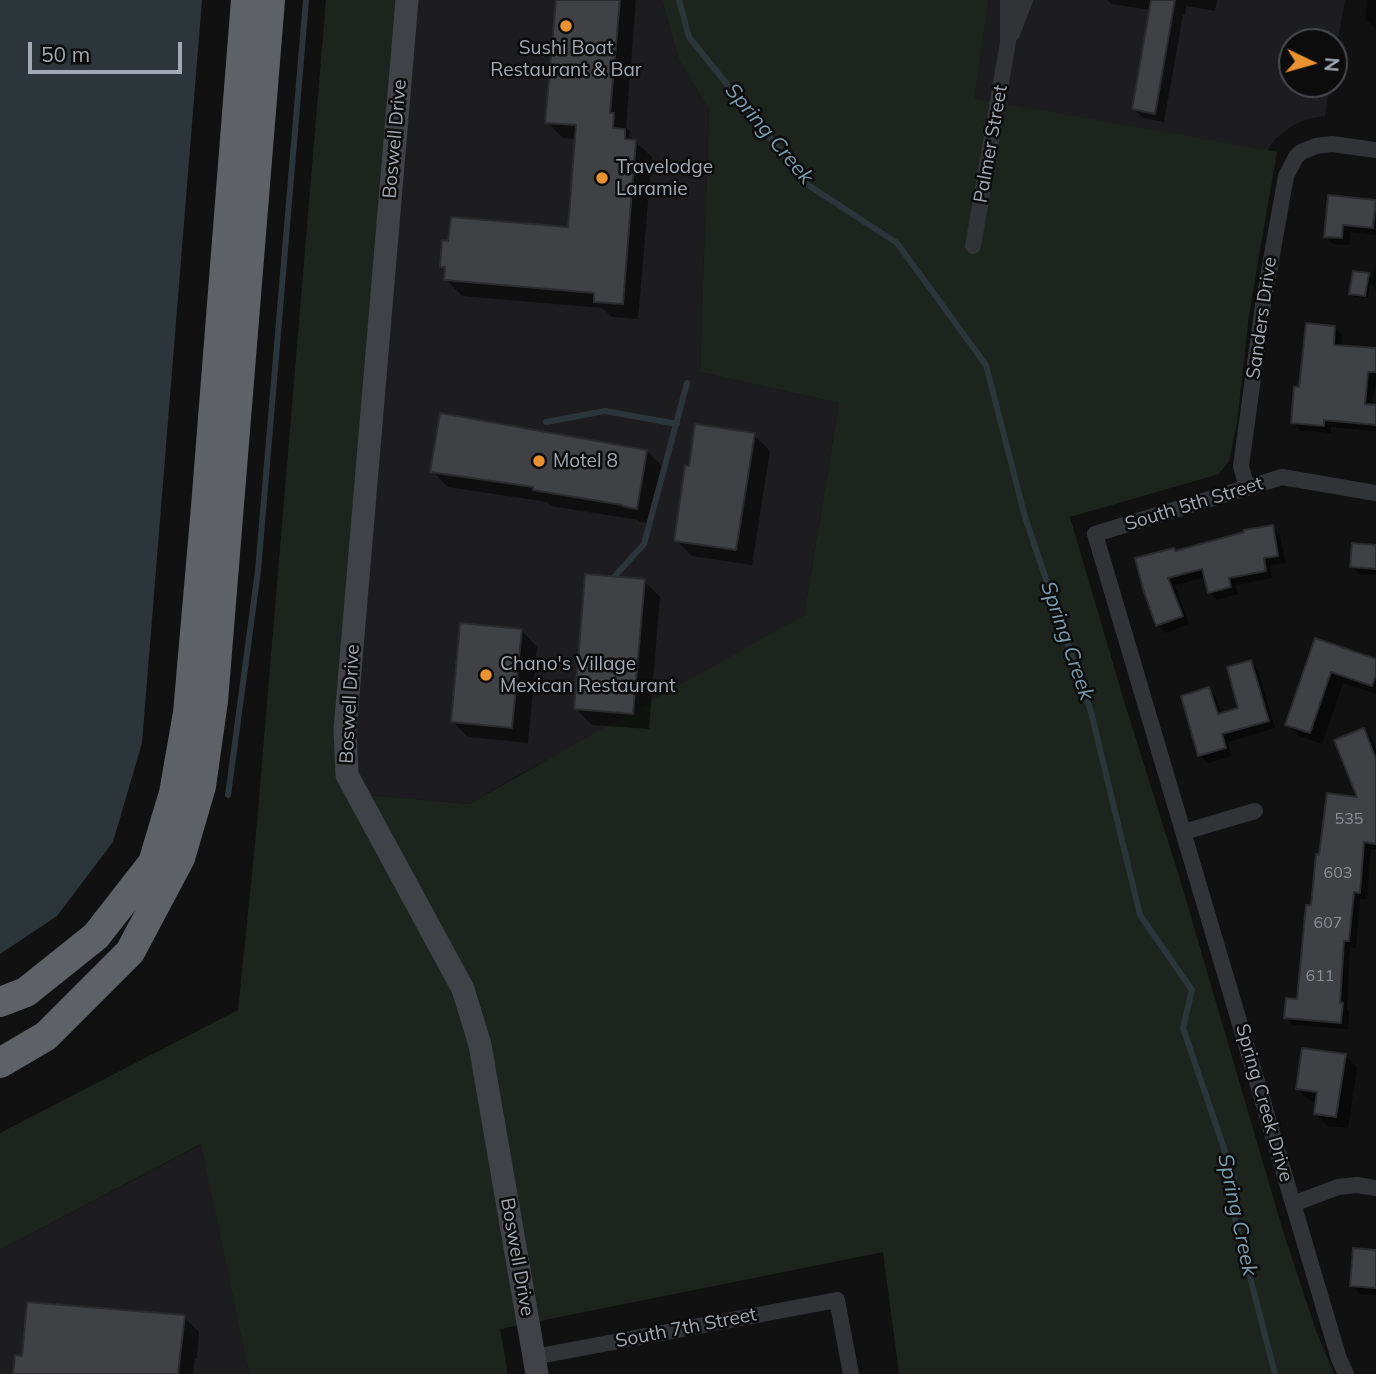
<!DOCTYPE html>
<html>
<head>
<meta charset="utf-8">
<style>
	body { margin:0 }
	#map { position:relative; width:1376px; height:1374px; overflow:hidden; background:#111112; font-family:Mulish,sans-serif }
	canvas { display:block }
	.north { position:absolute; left:1278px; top:28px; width:70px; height:70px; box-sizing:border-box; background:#0c0c0d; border:2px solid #484b4f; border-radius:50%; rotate:95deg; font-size:19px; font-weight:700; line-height:28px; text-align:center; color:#a2a9b2 }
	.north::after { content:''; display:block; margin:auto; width:24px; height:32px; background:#e99231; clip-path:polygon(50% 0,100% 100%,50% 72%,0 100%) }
	.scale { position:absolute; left:28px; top:42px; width:154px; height:32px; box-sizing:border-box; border:4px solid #a2a9b2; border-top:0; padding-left:9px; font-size:21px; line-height:24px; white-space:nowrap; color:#a2a9b2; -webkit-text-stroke:5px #0c0c0d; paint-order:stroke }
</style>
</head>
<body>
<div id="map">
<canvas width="1376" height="1374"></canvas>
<div class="north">N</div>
<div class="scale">50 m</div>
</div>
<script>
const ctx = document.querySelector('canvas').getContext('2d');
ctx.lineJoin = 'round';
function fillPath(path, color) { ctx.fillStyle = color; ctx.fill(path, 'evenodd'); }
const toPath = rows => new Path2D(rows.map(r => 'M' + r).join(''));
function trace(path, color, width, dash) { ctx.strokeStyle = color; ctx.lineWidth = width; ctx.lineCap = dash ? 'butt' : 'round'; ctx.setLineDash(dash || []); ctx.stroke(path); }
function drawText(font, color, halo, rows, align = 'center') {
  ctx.font = font + ' Mulish,sans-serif'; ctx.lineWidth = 5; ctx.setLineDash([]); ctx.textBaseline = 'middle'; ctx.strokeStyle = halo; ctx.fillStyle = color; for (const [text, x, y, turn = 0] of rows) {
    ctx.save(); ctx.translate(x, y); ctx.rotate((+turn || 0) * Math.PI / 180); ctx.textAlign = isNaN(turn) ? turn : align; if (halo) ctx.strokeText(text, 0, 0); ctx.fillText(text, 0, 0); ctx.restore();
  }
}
fillPath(toPath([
	[407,0,662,0,679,60,709,109,700,372,839,403,804,615,682,690,526,771,469,804,357,794,345,730],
	[989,0,1345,0,1334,61,1334,42,1292,42,1292,84,1330,84,1325,116,1307,119,1292,126,1275,139,1267,151,973,98],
	[202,1144,249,1374,0,1374,0,1250]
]), '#1d1d1f');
fillPath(toPath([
	[326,0,407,0,345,730,357,794,469,804,804,615,839,403,700,372,709,109,679,60,662,0,989,0,974,98,1277,152,1249,315,1237,423,1229,461,1219,474,1070,517,1124,701,1179,876,1283,1231,1315,1328,1334,1374,899,1374,883,1252,500,1329,508,1374,249,1374,201,1144,0,1250,0,1133,238,1010,256,834]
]), '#1d241d');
fillPath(toPath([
	[0,0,202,0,142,743,113,842,57,916,0,954]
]), '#2b353a');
fillPath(toPath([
	[557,0,636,0,626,127,630,131,629,136,652,157,638,319,612,317,602,308,462,296,446,280,447,271,441,266,569,229,577,139,563,138,547,122],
	[1108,0,1217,0,1215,11,1186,6,1185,15,1183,15,1164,122,1143,118,1134,109,1151,10,1111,4],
	[1367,0,1376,0,1376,29,1365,19],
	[1375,202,1376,235,1350,232,1349,245,1333,244,1326,236],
	[1375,262,1376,289,1370,283,1368,298,1355,297,1351,293,1368,275,1373,280],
	[1335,327,1342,335,1341,347,1376,350,1376,379,1372,406,1376,407,1376,431,1331,427,1331,433,1300,430,1293,423,1300,389],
	[754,435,770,451,752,565,692,556,676,540],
	[647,451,663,467,653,524,640,522,638,520,551,506,547,502,448,487,432,471],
	[1272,527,1280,535,1285,563,1270,565,1272,578,1235,585,1238,594,1217,600,1209,592,1206,577,1175,585,1189,624,1165,633,1158,625,1144,589,1176,553],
	[1376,547,1376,575,1359,574,1352,566],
	[644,581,660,597,649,729,592,725,576,709],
	[521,630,537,647,528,743,468,737,452,721],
	[1316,640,1376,661,1376,694,1343,683,1322,744,1299,736,1287,725],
	[1250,662,1258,670,1275,728,1228,742,1232,756,1208,763,1200,755,1208,689,1216,697,1222,715,1240,709],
	[1363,730,1371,737,1376,751,1376,781],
	[1376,801,1376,849,1371,849,1367,899,1360,899,1356,948,1350,947,1347,1009,1349,1012,1348,1029,1293,1025,1286,1017,1299,1001,1320,856],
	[1346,1056,1357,1068,1348,1128,1328,1126,1316,1114,1318,1102,1310,1101,1298,1089],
	[1376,1252,1376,1295,1360,1294,1352,1285],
	[184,1317,199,1332,197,1358,195,1358,193,1374,15,1374,24,1358]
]), '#0007');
trace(toPath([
	[679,0,689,37,808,185,897,243,986,365,1025,517,1091,712,1140,915,1192,990,1183,1028,1234,1178,1233,1211,1275,1374],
	[546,422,605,411,677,424],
	[614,577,644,544,687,383],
	[228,795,258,571,306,0]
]), '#2b353a', 6);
const building = toPath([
	[556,0,620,0,610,113,614,113,613,128,625,129,625,139,636,140,623,304,594,302,594,293,444,280,445,267,440,267,442,240,448,241,451,217,568,227,576,125,545,123,556,0],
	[1151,0,1175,0,1155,114,1132,109,1151,0],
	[1328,195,1376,200,1373,228,1343,225,1342,238,1324,237,1328,195],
	[1353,271,1369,273,1365,296,1349,294,1353,271],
	[1306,323,1335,326,1334,345,1376,348,1376,372,1368,372,1365,404,1376,405,1376,425,1324,420,1324,426,1291,423,1294,387,1299,387,1306,323],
	[440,413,647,450,637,509,622,506,622,505,533,490,533,487,430,472,440,413],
	[695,424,755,433,736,550,674,541,685,465,689,466,695,424],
	[1273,525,1278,556,1264,558,1266,571,1229,578,1231,587,1208,593,1202,569,1168,578,1183,616,1156,626,1143,589,1135,558,1174,548,1175,551,1244,532,1244,530,1273,525],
	[1352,543,1376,545,1376,569,1350,567,1352,543],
	[585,574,645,579,633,714,574,709,585,574],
	[460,623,522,629,512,728,451,722,460,623],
	[1315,638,1376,659,1376,675,1372,686,1331,672,1310,733,1285,725,1315,638],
	[1251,660,1269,721,1222,734,1226,748,1198,756,1181,696,1209,687,1218,714,1238,708,1227,667,1251,660],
	[1364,728,1376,759,1376,844,1364,842,1360,893,1354,892,1349,941,1344,941,1340,1003,1343,1003,1341,1023,1284,1018,1286,998,1297,999,1306,905,1311,905,1316,854,1319,855,1327,793,1357,797,1334,740,1364,728],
	[1302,1048,1346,1054,1336,1117,1314,1114,1317,1092,1296,1089,1302,1048],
	[1353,1248,1376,1250,1376,1288,1350,1286,1353,1248],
	[27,1302,185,1315,178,1374,13,1374,15,1355,22,1356,27,1302]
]);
fillPath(building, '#404145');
trace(building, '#2b2b2e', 2);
trace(toPath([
	[1012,34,1025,0],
	[973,246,1008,42,1008,0],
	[1247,488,1241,466,1263,305,1286,176,1296,157,1301,152,1316,146,1332,144,1376,150],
	[1184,832,1255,811],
	[1293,1204,1338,1187,1357,1185,1376,1188],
	[534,1357,837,1300,851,1374],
	[1346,1374,1339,1359,1095,534,1282,477,1376,493]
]), '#323337', 16);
trace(toPath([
	[407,0,345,730,347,775,463,989,480,1045,537,1374]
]), '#404247', 23);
trace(toPath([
	[0,1002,26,992,96,936,153,863,174,793,188,713,206,507,246,0],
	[0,1063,46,1036,130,952,180,858,201,786,213,701,270,0]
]), '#5e6267', 30);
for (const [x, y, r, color] of [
	[566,26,7,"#e99231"],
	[602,178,7,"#e99231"],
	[539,461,7,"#e99231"],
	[486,675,7,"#e99231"]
]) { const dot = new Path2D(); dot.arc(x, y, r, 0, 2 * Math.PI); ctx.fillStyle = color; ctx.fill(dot); trace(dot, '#0c0c0d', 2.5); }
drawText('16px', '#8a8f97', null, [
	["535",1349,819],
	["603",1338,873],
	["607",1328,923],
	["611",1320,976]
]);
drawText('19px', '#a2a9b2', '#0c0c0d', [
	["Sushi Boat",566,48,"center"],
	["Restaurant & Bar",566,70,"center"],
	["Travelodge",616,167],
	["Laramie",616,189],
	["Motel 8",553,461],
	["Chano's Village",500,664],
	["Mexican Restaurant",500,686]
], 'left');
drawText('19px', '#a2a9b2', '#0c0c0d', [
	["Boswell Drive",395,139,-85],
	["Palmer Street",991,144,-80],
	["Sanders Drive",1262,318,-82],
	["South 5th Street",1194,504,-17],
	["Boswell Drive",350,704,-87],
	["Spring Creek Drive",1264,1103,74],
	["Boswell Drive",517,1257,80],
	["South 7th Street",686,1328,-11]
]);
drawText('italic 21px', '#7a9cac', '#0c0c0d', [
	["Spring Creek",769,134,50],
	["Spring Creek",1067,641,71],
	["Spring Creek",1237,1215,78]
]);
</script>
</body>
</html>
